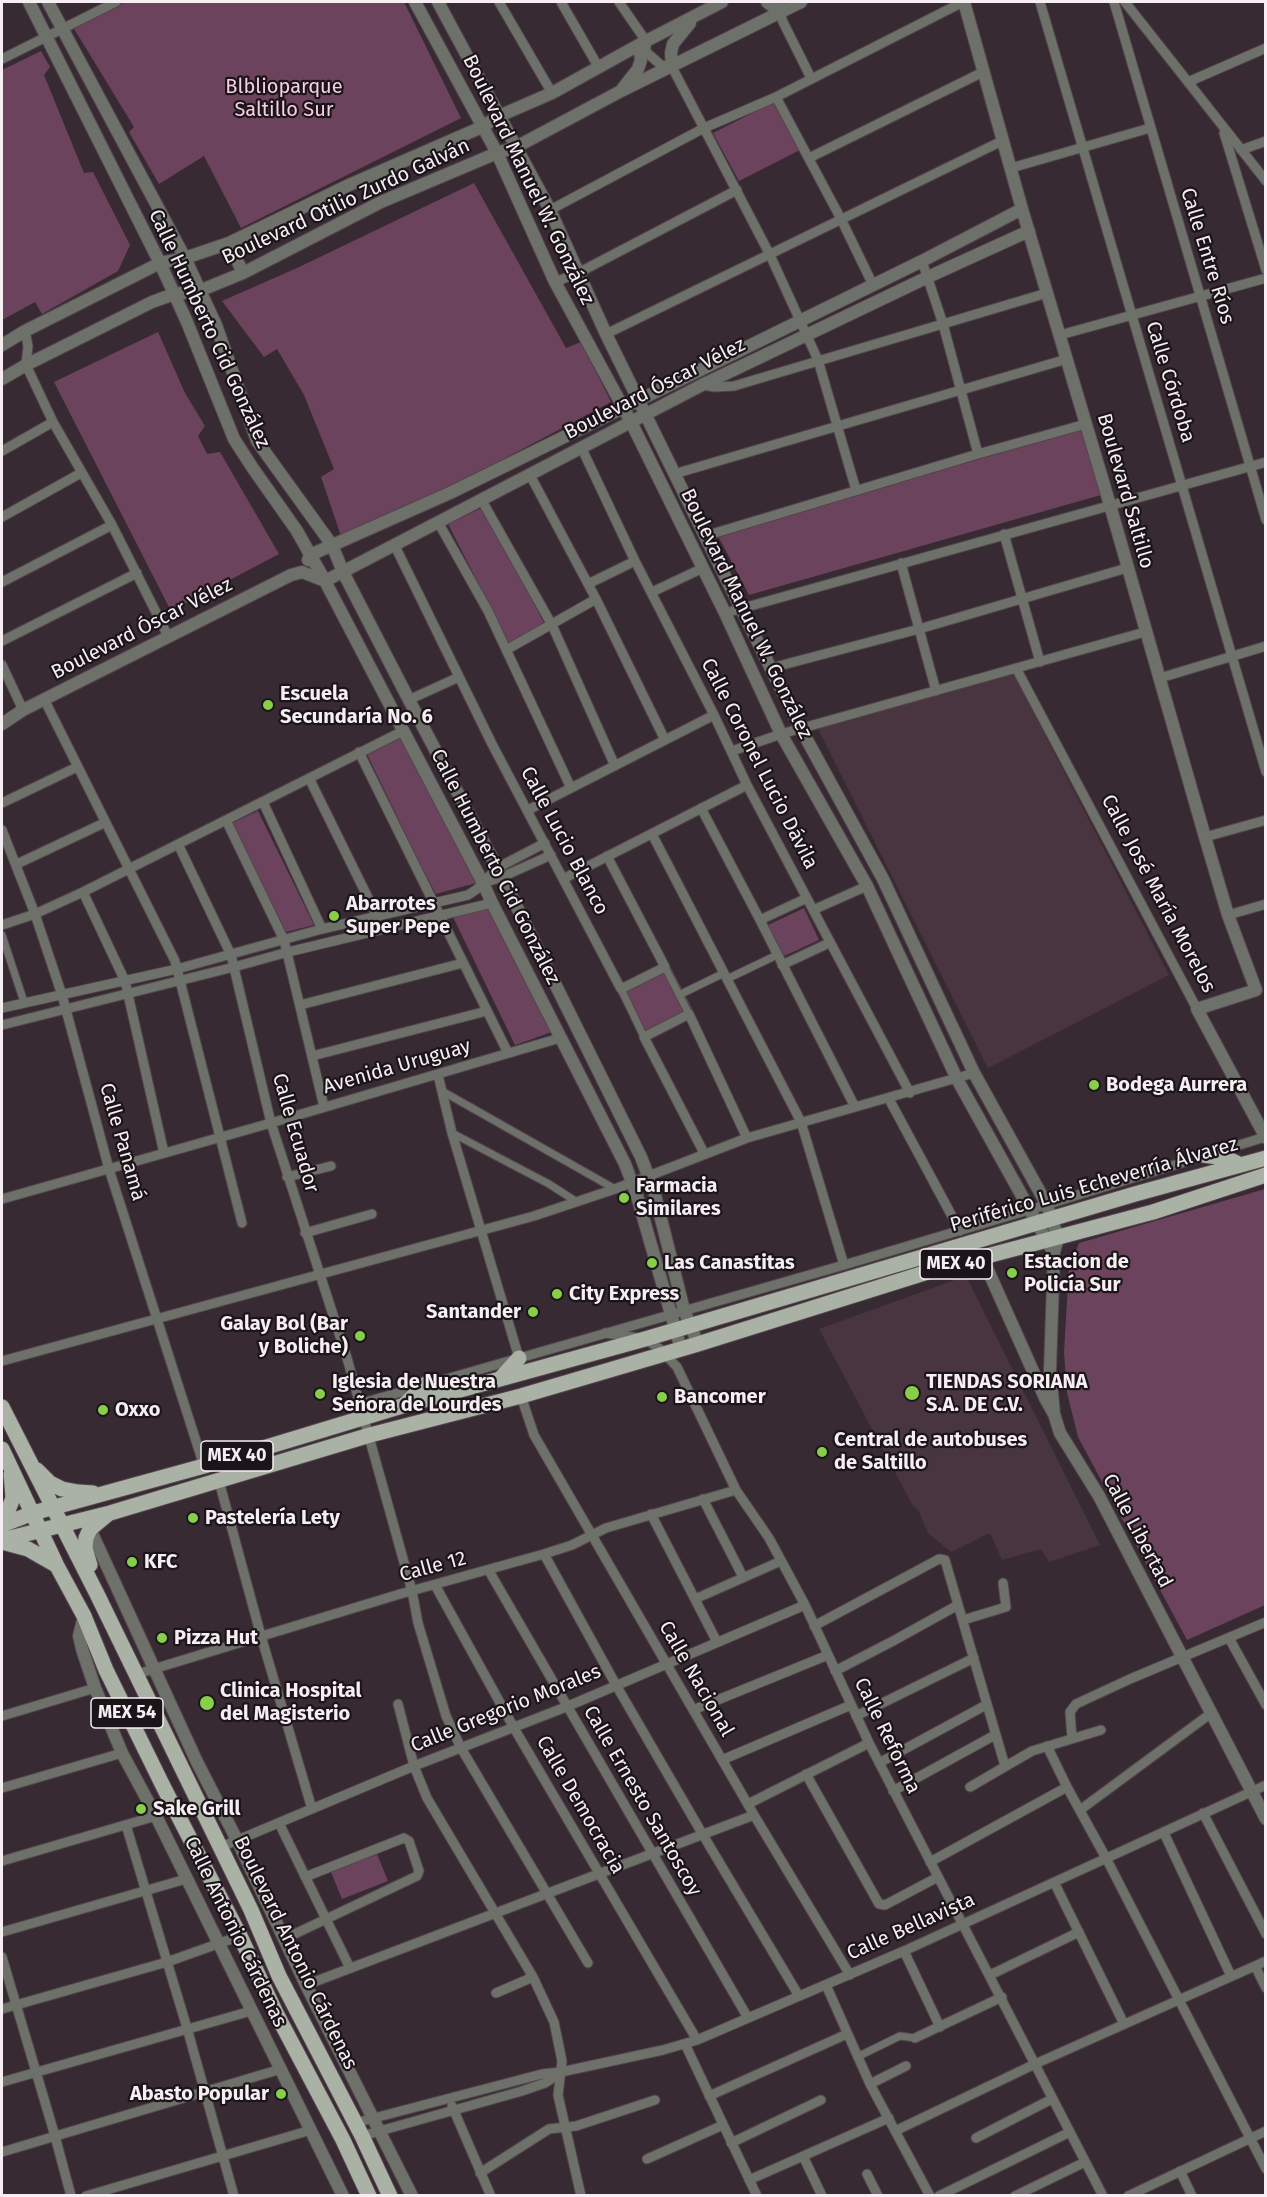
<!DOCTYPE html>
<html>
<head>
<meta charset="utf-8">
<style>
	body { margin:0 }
	#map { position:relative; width:1267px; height:2197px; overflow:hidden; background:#382a32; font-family:"Fira Sans",sans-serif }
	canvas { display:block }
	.frame { position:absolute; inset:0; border:3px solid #f7eef3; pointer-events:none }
</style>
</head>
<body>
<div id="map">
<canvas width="1267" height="2197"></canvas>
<div class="frame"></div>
</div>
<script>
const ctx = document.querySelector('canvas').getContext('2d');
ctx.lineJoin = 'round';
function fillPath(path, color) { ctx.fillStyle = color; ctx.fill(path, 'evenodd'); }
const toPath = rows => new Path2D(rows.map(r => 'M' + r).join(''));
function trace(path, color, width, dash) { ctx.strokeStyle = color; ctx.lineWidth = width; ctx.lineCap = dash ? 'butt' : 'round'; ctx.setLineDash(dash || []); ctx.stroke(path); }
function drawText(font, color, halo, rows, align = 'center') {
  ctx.font = font + ' "Fira Sans",sans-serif'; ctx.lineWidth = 4.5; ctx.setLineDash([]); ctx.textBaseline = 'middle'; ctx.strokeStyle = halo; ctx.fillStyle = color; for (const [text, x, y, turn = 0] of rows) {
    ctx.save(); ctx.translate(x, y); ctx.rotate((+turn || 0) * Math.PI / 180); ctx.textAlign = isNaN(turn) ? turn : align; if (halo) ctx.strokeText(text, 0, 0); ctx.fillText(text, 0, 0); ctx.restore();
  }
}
fillPath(toPath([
	[1013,673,1169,975,988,1068,816,725],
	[966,1276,1100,1545,1049,1562,1041,1549,1002,1560,990,1533,951,1552,928,1533,918,1510,913,1506,819,1329]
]), '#483540');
fillPath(toPath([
	[125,2,404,2,461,118,241,228,204,156,159,184,129,132,134,127,73,27],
	[41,51,50,67,44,75,84,173,93,172,130,245,118,271,42,314,35,302,2,320,2,70],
	[776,101,800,150,739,181,713,133],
	[474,183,566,348,581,342,611,402,500,461,342,539,321,477,334,469,304,395,277,349,264,357,222,301,297,268],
	[158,332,185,393,205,426,198,436,207,454,220,452,279,554,171,611,54,382],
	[1081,430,1101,495,749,595,717,534],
	[484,507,545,625,509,643,448,524],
	[402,737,476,883,436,894,421,866,367,754],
	[258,811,314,925,286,932,232,823],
	[804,908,819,940,782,957,766,926],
	[488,909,552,1032,515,1045,453,917],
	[671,968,693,1010,640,1035,618,994],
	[1265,1189,1265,1605,1187,1640,1078,1437,1067,1393,1064,1352,1069,1268,1079,1243],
	[377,1854,388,1881,342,1899,331,1872]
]), '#6c435c');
const pedestrian = toPath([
	[2,935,24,1002],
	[665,967,689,1014],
	[727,979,777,955],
	[621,989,644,1037],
	[679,995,724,973],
	[442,1091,615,1189],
	[452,1133,549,1184,577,1202],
	[857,2057,900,2036,915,2038]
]);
const minor = toPath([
	[499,2,552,93],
	[561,2,599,68],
	[619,2,646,41,646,52,661,65,672,67,770,255,818,360,856,490],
	[779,2,780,12,783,22,811,78],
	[1040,2,1266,772],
	[1114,2,1266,520],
	[1125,2,1266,181],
	[2,59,116,2],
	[1188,82,1266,48],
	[776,97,841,219,873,285],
	[1224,133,1266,270],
	[1241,150,1266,141],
	[809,158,983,72],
	[1011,168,1150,128],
	[550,210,704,128,776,97,963,2],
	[922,261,943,324,978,454],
	[555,282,578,273,737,190],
	[25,331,28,346,26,365,53,422,112,525,168,636],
	[606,334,1004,140],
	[1060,335,1266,278],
	[702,385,715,387,734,386,1047,293],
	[582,449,635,561,714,715,747,785,910,1093],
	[2,451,53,422],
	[674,474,1067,359],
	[530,475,596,599,665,740],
	[481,499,552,625,615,766],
	[2,517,81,473],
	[438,522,488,611,571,788],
	[1004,534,1040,662],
	[705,536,978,454,1086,424],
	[394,544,492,744,621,989,665,967,607,856],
	[901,563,936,691],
	[2,582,112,525],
	[588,584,635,561],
	[652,592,703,568],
	[725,613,1266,462],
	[2,641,137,573],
	[506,650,596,599],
	[2,665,23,710],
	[771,668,919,629,1127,568],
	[1016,668,1197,1009],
	[1160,678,1266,646],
	[415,697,459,677],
	[45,701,175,961,242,1223],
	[732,751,781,734,1145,632],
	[359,752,508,1053],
	[309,778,377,916],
	[263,802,322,929],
	[2,803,77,767],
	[701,808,760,920,855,1107],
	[528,810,714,715],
	[226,820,284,940,324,1107],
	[2,830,35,914,62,995,109,1169,204,1466],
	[652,834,801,1122,844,1265],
	[1205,837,1266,820],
	[178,844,231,955,271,1123,347,1358,412,1591,418,1623,446,1716,461,1748,588,1963],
	[17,864,104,823],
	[563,879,747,785],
	[483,883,502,877,551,855],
	[83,892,125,981,164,1153],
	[813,910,867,886],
	[1228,915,1266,904],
	[760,920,807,898],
	[2,925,35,914,83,892,403,731],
	[782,965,829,943],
	[300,1005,463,963],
	[2,1008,177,969,322,929,468,895,477,889,497,868,545,843],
	[2,1025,234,967,288,952,492,903],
	[312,1056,487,1011],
	[438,1075,452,1133,519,1358],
	[889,1099,960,1231],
	[704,1153,644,1037,689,1014,747,1138],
	[287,1177,331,1166],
	[2,1199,271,1123,560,1038],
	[305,1233,372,1214],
	[605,1333,645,1339,660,1349,677,1367,736,1490,769,1538,805,1605,869,1743,1103,2196],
	[2,1361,534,1216,615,1189,747,1138,974,1073],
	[521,1396,534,1435,754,1815,850,1975],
	[359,1404,844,1265,1052,1203,1265,1137],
	[219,1481,261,1636,312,1809],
	[703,1499,743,1577],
	[651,1514,717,1642],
	[544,1554,616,1685,703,1835,799,1996],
	[489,1571,748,2018],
	[435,1585,514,1728,697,2040],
	[695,1599,781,1561],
	[963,1620,1006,1607,1003,1583],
	[814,1626,939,1559,945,1560,1005,1766],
	[1229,1638,1266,1705],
	[835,1671,893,1641,958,1605],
	[137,1674,400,1594,544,1554,572,1545,606,1528,736,1490],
	[398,1704,414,1766,427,1798,533,1977,554,2022,562,2061,558,2095,581,2196],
	[693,1710,828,1655],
	[2,1716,95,1688],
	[856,1716,974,1658],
	[1072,1738,1070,1712,1076,1704,1130,1679,1266,1622],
	[1047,1746,1067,1787,1106,1858,1266,2169],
	[722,1760,851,1705],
	[879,1763,986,1705],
	[806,1774,879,1904,885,1905,938,1877],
	[970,1787,1032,1751,1101,1730],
	[2,1788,122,1753],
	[893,1791,995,1735],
	[748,1804,869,1743],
	[1080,1810,1210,1714],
	[1203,1813,1266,1934],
	[279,1823,350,1968],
	[126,1825,187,2028,234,2196],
	[1164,1833,1231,1976],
	[221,1847,414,1766,566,1707,805,1605],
	[2,1861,156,1816],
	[930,1862,1067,1787],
	[1054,1882,1124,2024],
	[2,1932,186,1879],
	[284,1939,417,1876,419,1871,409,1841,404,1838,305,1877],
	[904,1951,940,2027],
	[2,1957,55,2136,71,2196],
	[1255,1966,1266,1988],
	[990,1975,1079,1932],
	[306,1985,754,1815],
	[826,1985,870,2084,930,2196],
	[496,1993,533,1977],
	[2,2009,167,1962,240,1936],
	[915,2038,1002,1997],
	[685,2044,757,2196],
	[2,2082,251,2011],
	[870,2084,906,2066],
	[709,2096,847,2034],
	[452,2106,490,2194],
	[355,2123,542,2074,561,2072,663,2050,697,2040,904,1951,1266,1785],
	[895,2131,1035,2064,1266,1961],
	[362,2136,522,2091,545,2083,559,2074],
	[976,2138,1052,2099],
	[731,2143,821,2100],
	[2,2152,281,2069],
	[803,2156,822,2196],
	[647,2159,723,2125],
	[1180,2171,1192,2196],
	[480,2173,549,2129,576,2126,655,2100],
	[867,2174,878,2196],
	[749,2180,889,2118],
	[86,2196,311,2130],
	[939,2196,1070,2132],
	[1015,2196,1085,2162],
	[1128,2196,1266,2131]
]);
const tertiary = toPath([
	[29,2,160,263,187,322,234,439,252,467,297,531,325,581,483,883,492,903,625,1164,637,1196,681,1349],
	[48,2,185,258,216,325,257,441,332,545,343,572,409,700,502,877,641,1157,654,1191,684,1310,698,1344],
	[415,2,497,153,555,282,631,422,725,613,781,734,867,886,957,1079,1051,1248],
	[438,2,550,210,606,334,705,536,801,729,883,879,974,1073,1047,1205,1058,1238,1054,1252,1050,1370,1054,1414],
	[767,2,780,12],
	[964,2,1022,209,1110,505,1205,837,1228,915,1256,990,1197,1009,1266,1138],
	[672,67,671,53,673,44,690,23],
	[623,88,638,69,641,60,640,52,646,41],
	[229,243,243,273],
	[2,345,25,331,160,263,185,258,229,243,349,185,482,127,499,116,552,93,646,41,722,2],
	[2,379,26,365,152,302,174,294,199,291,243,273,381,202,497,153,516,147,621,91,801,2],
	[308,560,310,555,452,492,922,261,1022,209],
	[2,724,23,710,291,575,302,572,325,581,702,385,928,277,1029,231],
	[982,1257,1045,1398,1054,1414,1060,1433,1099,1496,1266,1819],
	[90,1529,197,1762,237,1840,306,1985,412,2196],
	[84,1616,79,1636,82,1649,95,1688,122,1753,156,1816,343,2196]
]);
const primary = toPath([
	[1203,1155,1226,1158,1241,1165],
	[500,1379,519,1358],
	[404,1405,426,1384],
	[2,1407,97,1594,251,1910,279,1976,362,2136,390,2196],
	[2,1449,57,1566,84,1616,106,1670,164,1788,240,1936,276,2013,343,2140,369,2196],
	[37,1470,50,1483,62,1489,78,1492,93,1493],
	[2,1518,9,1508,13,1498,11,1474],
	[2,1525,33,1513,204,1466,402,1406,645,1339,1135,1194,1266,1158],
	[2,1540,110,1513,370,1435,521,1396,698,1344,934,1270,1153,1212,1266,1175],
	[2,1542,28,1549,56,1565],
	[90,1565,85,1548,86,1538,90,1529,107,1515]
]);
trace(pedestrian, '#53454d', 9);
trace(minor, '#53454d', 11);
trace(tertiary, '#53454d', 14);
trace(primary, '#53454d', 17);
trace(pedestrian, '#6d716a', 7);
trace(minor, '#6d716a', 9);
trace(tertiary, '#6d716a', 12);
trace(primary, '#a9b2a4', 15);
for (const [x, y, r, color] of [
	[268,705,6,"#88cf49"],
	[334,916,6,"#88cf49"],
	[1094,1085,6,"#88cf49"],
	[624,1198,6,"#88cf49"],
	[652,1263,6,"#88cf49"],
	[1012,1273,6,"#88cf49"],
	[557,1294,6,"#88cf49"],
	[533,1312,6,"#88cf49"],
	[360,1336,6,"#88cf49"],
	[912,1393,8,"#88cf49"],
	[320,1394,6,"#88cf49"],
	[662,1397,6,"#88cf49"],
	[103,1410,6,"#88cf49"],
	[822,1452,6,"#88cf49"],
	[193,1518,6,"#88cf49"],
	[132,1562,6,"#88cf49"],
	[162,1638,6,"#88cf49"],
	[207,1703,8,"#88cf49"],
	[141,1809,6,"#88cf49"],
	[281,2094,6,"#88cf49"]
]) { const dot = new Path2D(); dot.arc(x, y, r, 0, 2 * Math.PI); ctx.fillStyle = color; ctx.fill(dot); trace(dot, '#1b1519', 2); }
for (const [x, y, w] of [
	[956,1264,72],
	[237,1456,72],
	[127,1713,72]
]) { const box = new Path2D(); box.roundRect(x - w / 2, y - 15, w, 30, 4.5); ctx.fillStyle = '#1b1519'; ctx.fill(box); trace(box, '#f7eef3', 1.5); }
drawText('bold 18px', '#f7eef3', null, [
	["MEX 40",956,1264],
	["MEX 40",237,1456],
	["MEX 54",127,1713]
]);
drawText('20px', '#f8cee6', '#1b1519', [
	["Blblioparque",284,87],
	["Saltillo Sur",284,110]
]);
drawText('20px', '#f7eef3', '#1b1519', [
	["Boulevard Manuel W. González",528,180,64],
	["Boulevard Otilio Zurdo Galván",346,202,-25],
	["Calle Entre Ríos",1207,256,73],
	["Calle Humberto Cid González",209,329,65],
	["Calle Córdoba",1170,382,73],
	["Boulevard Óscar Vélez",655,389,-27],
	["Boulevard Saltillo",1125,491,74],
	["Boulevard Manuel W. González",746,614,64],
	["Boulevard Óscar Vélez",142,629,-27],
	["Calle Coronel Lucio Dávila",759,764,63],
	["Calle Lucio Blanco",564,841,62],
	["Calle Humberto Cid González",495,867,63],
	["Calle José María Morelos",1158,894,62],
	["Avenida Uruguay",397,1067,-16],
	["Calle Ecuador",295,1133,74],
	["Calle Panamá",122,1142,74],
	["Periférico Luis Echeverría Álvarez",1094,1185,-16],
	["Calle Libertad",1137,1531,62],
	["Calle 12",433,1567,-15],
	["Calle Nacional",696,1679,60],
	["Calle Gregorio Morales",506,1709,-22],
	["Calle Reforma",887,1736,64],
	["Calle Ernesto Santoscoy",642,1801,60],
	["Calle Democracia",580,1805,60],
	["Calle Bellavista",911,1927,-24],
	["Calle Antonio Cárdenas",235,1932,64],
	["Boulevard Antonio Cárdenas",295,1953,64]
]);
drawText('bold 20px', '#f7eef3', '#1b1519', [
	["Escuela",280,694],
	["Secundaría No. 6",280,717],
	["Abarrotes",346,904],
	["Super Pepe",346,927],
	["Bodega Aurrera",1106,1085],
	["Farmacia",636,1186],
	["Similares",636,1209],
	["Estacion de",1024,1262],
	["Policía Sur",1024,1285],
	["Las Canastitas",664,1263],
	["City Express",569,1294],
	["Santander",521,1312,"right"],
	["Galay Bol (Bar",348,1324,"right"],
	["y Boliche)",348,1347,"right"],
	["Iglesia de Nuestra",332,1382],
	["Señora de Lourdes",332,1405],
	["TIENDAS SORIANA",926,1382],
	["S.A. DE C.V.",926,1405],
	["Bancomer",674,1397],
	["Oxxo",115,1410],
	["Central de autobuses",834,1440],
	["de Saltillo",834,1463],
	["Pastelería Lety",205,1518],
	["KFC",144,1562],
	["Pizza Hut",174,1638],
	["Clinica Hospital",220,1691],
	["del Magisterio",220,1714],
	["Sake Grill",153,1809],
	["Abasto Popular",269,2094,"right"]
], 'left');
</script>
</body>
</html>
